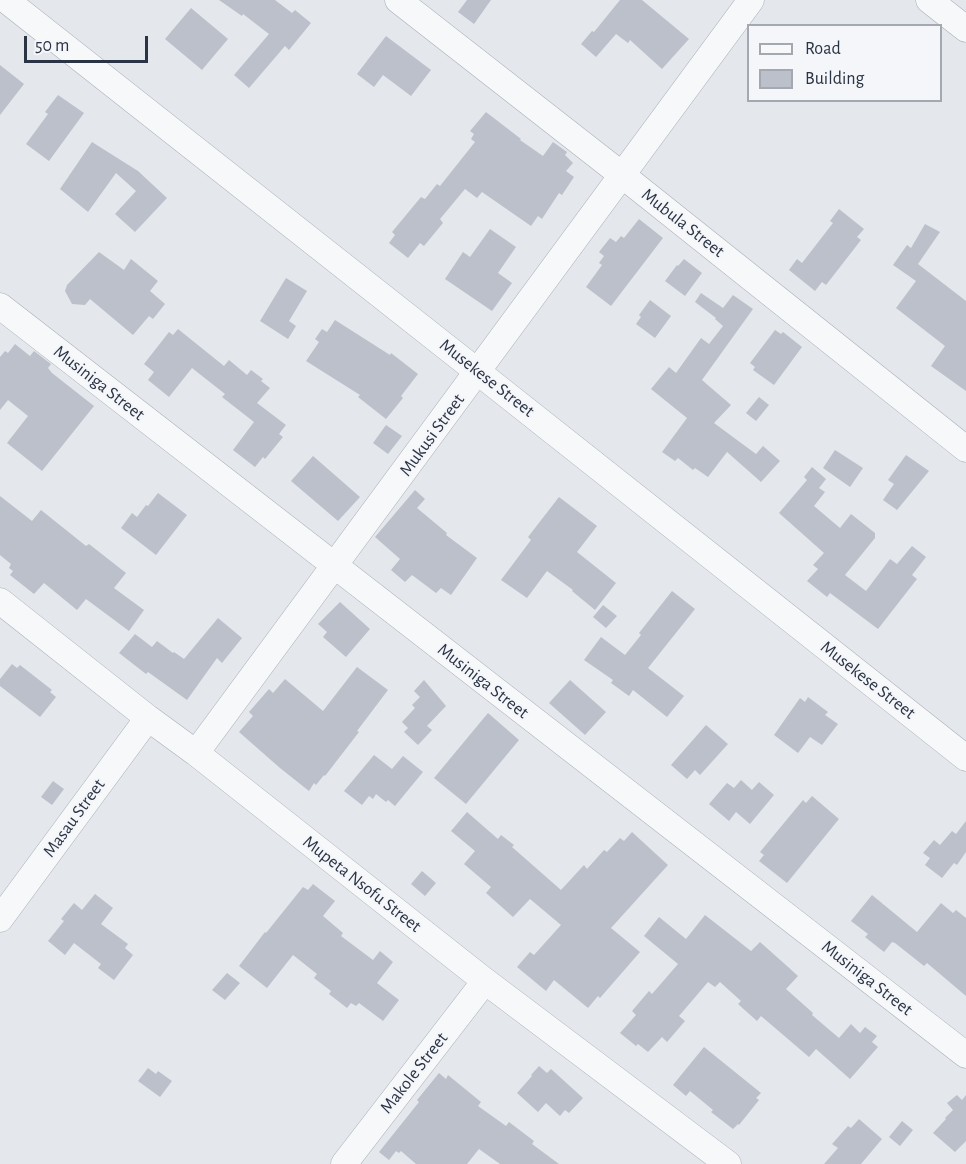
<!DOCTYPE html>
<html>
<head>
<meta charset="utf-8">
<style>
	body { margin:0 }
	#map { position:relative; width:966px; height:1164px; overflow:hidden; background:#e4e7ec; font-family:"Alegreya Sans",sans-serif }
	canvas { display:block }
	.legend { position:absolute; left:747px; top:24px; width:195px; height:78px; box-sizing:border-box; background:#f4f6f9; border:2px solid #a4a8b1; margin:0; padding:8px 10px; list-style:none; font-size:18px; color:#2b3445 }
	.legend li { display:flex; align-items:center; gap:12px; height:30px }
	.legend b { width:30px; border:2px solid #a4a8b1 }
	.scale { position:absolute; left:24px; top:36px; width:124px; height:27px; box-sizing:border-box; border:3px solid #2b3445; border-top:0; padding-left:8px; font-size:18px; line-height:21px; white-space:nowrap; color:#2b3445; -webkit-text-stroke:4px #f4f6f9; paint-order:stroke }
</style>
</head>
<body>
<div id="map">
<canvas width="966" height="1164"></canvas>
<ul class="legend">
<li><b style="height:8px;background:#f7f8fa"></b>Road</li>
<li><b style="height:16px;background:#bbc0ca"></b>Building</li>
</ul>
<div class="scale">50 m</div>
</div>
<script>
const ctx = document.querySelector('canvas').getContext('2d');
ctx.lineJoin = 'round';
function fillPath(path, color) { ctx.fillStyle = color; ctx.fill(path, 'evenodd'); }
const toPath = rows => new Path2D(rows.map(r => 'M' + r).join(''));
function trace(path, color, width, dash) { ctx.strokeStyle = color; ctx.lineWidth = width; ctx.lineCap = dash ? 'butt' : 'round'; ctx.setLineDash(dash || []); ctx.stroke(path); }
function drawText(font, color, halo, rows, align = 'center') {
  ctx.font = font + ' "Alegreya Sans",sans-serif'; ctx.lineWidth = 4.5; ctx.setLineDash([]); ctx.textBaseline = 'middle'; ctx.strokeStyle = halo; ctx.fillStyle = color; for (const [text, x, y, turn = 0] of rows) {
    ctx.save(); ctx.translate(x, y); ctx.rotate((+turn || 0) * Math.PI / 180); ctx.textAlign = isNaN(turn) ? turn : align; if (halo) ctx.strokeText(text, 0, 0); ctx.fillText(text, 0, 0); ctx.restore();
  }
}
fillPath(toPath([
	[219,0,275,0,292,13,295,10,311,23,289,50,285,46,249,88,234,75,269,34,243,14,242,16],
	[467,0,491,0,474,24,458,12],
	[620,0,642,0,689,39,662,69,630,40,628,43,616,34,596,57,581,44,592,31,594,32],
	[191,8,228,39,202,70,165,39],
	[386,36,431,70,411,96,383,75,374,87,357,74],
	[0,65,24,84,0,115],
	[58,95,84,113,49,161,26,144,48,114,45,112],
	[486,112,521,139,520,140,543,156,553,142,567,152,565,155,573,163,566,171,574,177,562,195,559,193,542,219,538,216,531,226,482,192,477,198,465,189,440,219,443,223,424,246,420,243,408,258,389,243,395,235,392,232,421,197,425,199,437,184,440,186,475,142,471,139,474,134,470,131],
	[92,142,138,171,167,198,135,232,115,214,136,191,116,173,88,212,60,189],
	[839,209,864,229,857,237,861,240,826,285,822,282,815,291,789,270,797,259,802,263,833,223,830,221],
	[639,219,663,238,611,306,586,287,602,265,599,263,604,256,599,252,610,238,616,242,621,236,624,238],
	[925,224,940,232,918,264,966,301,966,391,931,366,945,346,896,308,916,281,893,265,907,245,911,248],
	[490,229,516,247,498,273,512,283,492,311,445,279,463,252,470,257],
	[99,252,124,270,131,259,158,281,150,291,165,304,153,319,149,316,133,335,90,299,85,305,72,304,65,291,67,285],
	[684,259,702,273,685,296,665,281,677,265,678,266],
	[286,278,307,291,289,321,296,326,288,339,260,321],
	[701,293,723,308,733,295,753,309,702,380,731,405,714,423,756,454,763,446,780,461,761,482,727,452,708,477,695,468,693,470,678,458,675,461,662,452,687,418,651,389,669,367,676,373,701,338,709,344,723,326,715,319,716,318,695,302],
	[650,300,671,316,655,338,636,324,641,317,639,315],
	[335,320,390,355,391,353,418,374,401,396,403,398,386,419,358,397,360,395,306,361,319,342,315,339,322,329,327,332],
	[178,329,224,366,229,360,247,375,251,370,263,379,261,381,270,388,257,403,286,425,279,434,283,437,265,459,263,457,255,467,233,450,254,422,222,397,225,394,192,368,169,397,148,380,154,372,144,364,169,332,173,335],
	[775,330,781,334,783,332,802,347,774,385,753,370,755,367,750,363],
	[15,344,30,356,34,351,51,364,48,368,52,373,94,406,42,471,7,443,28,416,8,400,0,410,0,357,5,351,8,353],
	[759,397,769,405,756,421,746,413],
	[386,425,402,436,388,454,373,443],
	[835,450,863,468,850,487,823,468],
	[906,455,929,471,897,510,883,500,894,484,888,480],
	[313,456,360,497,338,521,291,481],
	[812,467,826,479,819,488,825,492,814,506,840,528,851,514,875,533,875,538,845,575,866,591,890,559,897,564,912,546,926,557,912,575,917,579,878,629,830,593,827,597,807,581,818,569,813,565,824,553,779,513,807,480,804,477],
	[415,490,425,499,417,508,447,533,446,535,477,558,451,595,441,588,436,593,412,575,405,582,391,570,400,559,375,537],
	[158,493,187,515,156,555,121,528,132,513,137,517,146,505,148,506],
	[0,496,32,521,41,510,86,546,89,544,126,573,114,588,144,610,129,631,86,599,77,610,44,583,34,594,10,575,13,571,9,568,11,564,0,555],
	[559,497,597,526,577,552,616,583,595,610,572,591,573,590,547,571,527,598,501,580,531,540,528,537],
	[672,591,695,609,648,668,684,696,667,717,633,690,629,696,611,683,613,680,584,660,601,637,625,655,641,635,639,633],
	[340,602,370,629,346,657,323,637,327,632,318,624],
	[603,605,617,616,606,628,593,617],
	[218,618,242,638,222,663,217,658,187,700,148,672,146,674,119,653,135,634,152,647,157,641,173,653,174,652,184,659],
	[12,664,17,668,20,665,52,690,50,692,56,697,40,717,0,686,0,679],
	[357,667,388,690,357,731,359,732,325,776,324,775,316,785,314,783,309,791,280,768,239,732,253,716,249,712,269,689,273,693,285,679,323,711],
	[424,680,446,706,427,726,432,730,418,745,404,732,408,728,402,722,415,708,412,705,420,697,414,691],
	[570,680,606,712,585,735,549,703],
	[808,697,828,712,825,715,838,724,822,745,810,737,798,753,774,735,800,698,805,702],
	[488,713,519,740,466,804,434,778],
	[706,725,728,744,700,775,695,770,687,779,671,765],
	[374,755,392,769,403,756,423,772,395,806,388,800,386,802,376,794,373,799,369,796,362,805,344,791],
	[741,780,752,790,759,782,774,795,750,824,736,812,729,821,709,804,727,783,734,788],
	[53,781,64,789,52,805,41,797],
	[812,796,839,819,787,883,759,861,764,855,760,852,803,800,806,803],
	[467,812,498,839,501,835,514,845,512,847,561,890,584,865,587,869,604,850,607,852,620,838,624,841,632,832,668,865,611,928,640,952,600,998,598,996,588,1008,554,980,546,991,517,967,530,952,534,955,561,925,530,899,513,917,486,893,491,887,464,864,475,851,451,831],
	[966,821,966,852,957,865,954,863,942,878,925,865,930,858,923,853,934,840,940,845,952,831,956,834],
	[422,871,436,883,425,896,411,884],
	[313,884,335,901,323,916,343,933,341,936,373,960,380,951,393,962,377,983,399,1000,383,1021,359,1003,356,1006,351,1003,347,1008,329,994,331,991,314,978,317,974,293,955,267,988,239,966,265,932,266,933,303,887,308,890],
	[95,894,113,908,101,924,128,944,125,948,133,955,114,980,98,968,101,964,74,943,65,955,48,941,64,921,61,919,74,903,82,910],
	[872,895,917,932,941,903,953,913,956,910,966,918,966,996,927,963,924,966,895,943,892,942,884,952,865,937,868,934,851,921],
	[705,915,751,951,760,942,787,966,798,976,786,989,813,1013,812,1015,839,1038,851,1024,860,1033,865,1027,877,1036,872,1042,878,1047,850,1079,816,1049,809,1057,761,1016,757,1021,738,1004,741,1001,720,982,715,987,708,982,679,1016,685,1021,667,1042,662,1037,648,1052,638,1044,636,1046,620,1033,636,1015,632,1011,649,991,652,994,678,964,644,936,659,917,686,939],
	[227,973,240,983,225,1000,212,990],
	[704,1047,761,1093,756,1098,759,1100,739,1125,738,1124,733,1129,711,1112,713,1110,690,1091,686,1096,673,1085],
	[539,1066,547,1073,551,1069,583,1098,569,1113,565,1110,560,1116,546,1103,538,1112,517,1093,532,1076,531,1075],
	[148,1068,156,1074,158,1071,172,1081,160,1097,138,1081],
	[439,1073,446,1079,448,1075,481,1102,478,1106,506,1126,509,1122,534,1141,532,1144,559,1164,500,1164,479,1149,467,1164,416,1164,401,1151,399,1153,396,1151,389,1160,379,1152,419,1102,417,1100],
	[957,1095,962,1100,966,1095,966,1141,955,1152,933,1133,946,1119,945,1118,953,1110,947,1103],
	[859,1119,882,1139,861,1164,824,1164,838,1148,832,1144,848,1126,851,1128],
	[902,1121,913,1130,900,1146,889,1137]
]), '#bbc0ca');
const minor = toPath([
	[6,0,478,372,966,758],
	[398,0,622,175,966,449],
	[929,0,966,29],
	[0,306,966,1055],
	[0,601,148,718,196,753,485,981,728,1164],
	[196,753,751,0],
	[0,919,148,718],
	[344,1164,485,981]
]);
trace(minor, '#a9aeb7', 27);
trace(minor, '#f7f8fa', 26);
drawText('18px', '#2b3445', '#f4f6f9', [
	["Mubula Street",683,223,38],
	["Musekese Street",487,378,38],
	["Musiniga Street",99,383,38],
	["Mukusi Street",432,435,-54],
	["Musekese Street",868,680,38],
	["Musiniga Street",483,681,38],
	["Masau Street",74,818,-54],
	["Mupeta Nsofu Street",362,884,38],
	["Musiniga Street",867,978,38],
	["Makole Street",414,1073,-52]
]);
</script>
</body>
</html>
